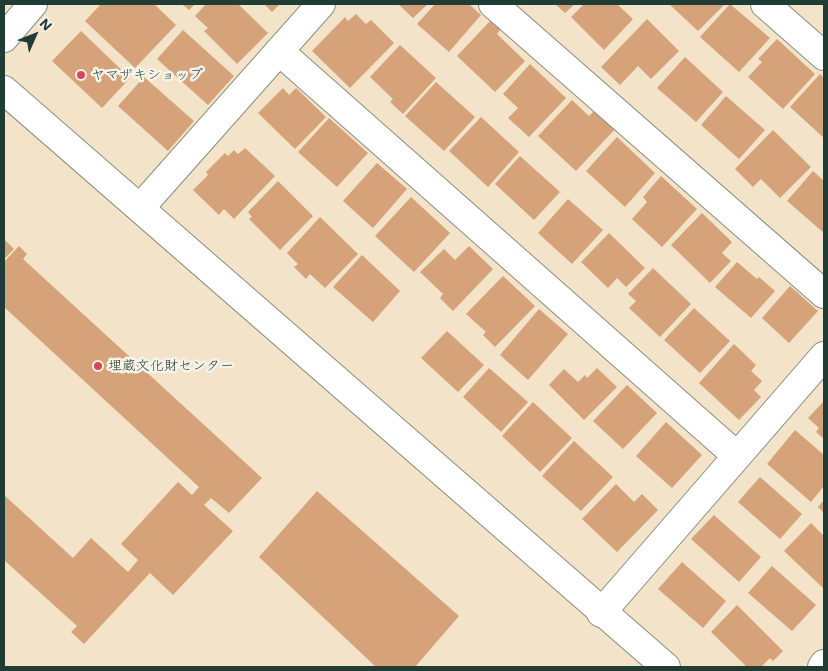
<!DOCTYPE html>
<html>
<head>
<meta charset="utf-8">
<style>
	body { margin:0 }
	#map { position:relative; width:828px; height:671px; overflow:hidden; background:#f2e3c9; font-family:Mali,sans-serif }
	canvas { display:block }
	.frame { position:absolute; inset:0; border:5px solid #1f3d34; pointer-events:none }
	.north { position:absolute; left:10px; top:10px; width:50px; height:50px; -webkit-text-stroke:4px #f7f3e8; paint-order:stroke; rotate:46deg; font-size:14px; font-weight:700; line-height:20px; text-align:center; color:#1f3d34 }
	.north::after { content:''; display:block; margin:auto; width:18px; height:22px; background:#1f3d34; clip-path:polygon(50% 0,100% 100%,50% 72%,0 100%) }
</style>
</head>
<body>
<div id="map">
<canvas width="828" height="671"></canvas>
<div class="frame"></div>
<div class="north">N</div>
</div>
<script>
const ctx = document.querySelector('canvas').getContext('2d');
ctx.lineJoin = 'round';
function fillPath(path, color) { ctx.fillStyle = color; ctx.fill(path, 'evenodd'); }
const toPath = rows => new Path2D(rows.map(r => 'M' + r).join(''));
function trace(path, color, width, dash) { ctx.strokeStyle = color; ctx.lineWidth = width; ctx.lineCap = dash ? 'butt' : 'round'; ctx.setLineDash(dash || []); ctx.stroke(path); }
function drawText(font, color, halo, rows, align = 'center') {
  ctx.font = font + ' Mali,"Klee One",sans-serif'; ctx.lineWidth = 5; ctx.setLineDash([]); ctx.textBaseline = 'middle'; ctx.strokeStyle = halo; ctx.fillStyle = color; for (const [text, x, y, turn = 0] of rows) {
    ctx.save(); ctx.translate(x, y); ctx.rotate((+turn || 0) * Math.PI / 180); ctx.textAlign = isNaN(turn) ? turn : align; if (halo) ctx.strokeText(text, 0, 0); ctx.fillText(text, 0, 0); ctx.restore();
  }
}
fillPath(toPath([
	[101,4,154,4,176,25,135,68,85,21],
	[182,4,195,4,189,10],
	[206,4,238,4,268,33,237,64,204,31,208,28,195,16],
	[264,4,280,4,272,12],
	[398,4,428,4,413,18],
	[435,4,469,4,481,15,449,52,417,24],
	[555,4,575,4,565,13],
	[584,4,617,4,633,19,604,50,571,17],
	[669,4,725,4,698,31],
	[730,4,770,38,739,72,700,37],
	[356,14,366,24,371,20,394,43,350,88,312,51,345,17,348,21],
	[647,19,679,51,651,79,638,66,620,85,601,67],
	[491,20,501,29,497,34,525,61,495,92,457,56],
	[183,30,234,76,208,105,157,59],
	[81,31,130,78,102,108,52,61],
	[777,39,815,74,783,109,748,77,762,62,758,59],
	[400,45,436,78,403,114,390,102,393,99,370,77],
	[685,57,723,92,696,122,657,88],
	[530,64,566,98,529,137,508,118,518,108,503,94],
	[820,74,824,78,824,138,790,107],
	[144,77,194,121,168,151,118,106],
	[436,82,475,117,444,151,405,116],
	[283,88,289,95,296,88,326,117,295,149,258,113],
	[726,96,765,130,739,159,701,125],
	[572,100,589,116,595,110,615,129,576,171,538,136],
	[481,117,519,152,488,187,449,151],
	[329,118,368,153,337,187,298,152],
	[773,130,811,167,780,198,761,179,753,187,735,169],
	[617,137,655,173,625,207,586,171],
	[245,148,275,176,234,219,224,209,219,215,193,190,208,175,206,172,225,153,228,156,234,150,238,154],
	[520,156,560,192,534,220,495,184],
	[377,163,407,189,373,228,343,201],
	[813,171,824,181,824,233,787,201],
	[661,176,697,209,662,247,632,219,647,202,643,197],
	[278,181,313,216,280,250,249,219,252,217,248,212],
	[411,197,450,233,414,272,375,236],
	[568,199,603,230,572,264,538,233],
	[702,213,732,242,722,253,731,261,710,283,671,245],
	[320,217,358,254,325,288,310,274,306,279,294,267,298,264,287,253],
	[609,233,645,268,626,287,617,278,608,288,581,262],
	[4,239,14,249,4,259],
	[19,246,27,254,23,259,262,478,229,513,211,498,204,505,233,531,173,595,150,573,84,644,71,632,77,626,4,560,4,495,73,558,91,538,128,572,138,560,121,544,178,482,192,495,199,487,4,307,4,262],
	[469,246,493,269,453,311,440,298,443,294,420,272,444,249,455,260],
	[362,255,400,291,373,322,333,287],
	[737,262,757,279,759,277,775,291,751,318,715,287],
	[653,268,691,304,660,337,629,308,636,301,628,294],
	[503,276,535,306,495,347,483,335,486,332,466,314],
	[790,286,818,311,789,343,762,318],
	[694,308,730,341,700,373,664,340],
	[539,309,568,334,528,380,500,355],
	[447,331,484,365,458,392,421,358],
	[734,344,756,365,751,371,762,381,754,390,761,397,739,420,699,383],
	[489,368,528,402,501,432,463,397],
	[597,368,617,387,584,420,549,385,564,369,578,382,585,375,587,378],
	[627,385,657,413,623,449,593,421],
	[824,401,824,439,816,432,819,428,808,418],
	[533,402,572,438,540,472,502,436],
	[666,422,702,455,672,488,636,456],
	[795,430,824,455,824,486,811,502,767,464],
	[574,441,613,477,581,511,542,476],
	[760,477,802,514,780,539,738,502],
	[616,484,634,502,642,494,658,510,617,552,582,519],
	[317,491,459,616,415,667,376,667,259,557],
	[824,500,824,513,818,507],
	[714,515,761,557,739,582,691,539],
	[811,523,824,536,824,589,784,551],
	[682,562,726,601,703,628,658,589],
	[772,566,816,605,792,631,748,593],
	[737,605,783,651,773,661,770,658,761,667,747,667,711,632]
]), '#d5a279');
const minor = toPath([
	[493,4,824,294],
	[765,4,824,56],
	[279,51,737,456],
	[140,208,321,4],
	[601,613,824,356]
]);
const tertiary = toPath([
	[4,38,33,4],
	[4,90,666,667],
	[822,667,824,664]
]);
trace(minor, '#88907e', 30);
trace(tertiary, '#88907e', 30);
trace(minor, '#fff', 28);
trace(tertiary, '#fff', 28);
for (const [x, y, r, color] of [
	[81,75,5,"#d1495b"],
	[98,366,5,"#d1495b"]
]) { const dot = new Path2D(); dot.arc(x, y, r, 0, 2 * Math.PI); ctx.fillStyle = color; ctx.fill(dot); trace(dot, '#f7f3e8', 2); }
drawText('14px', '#1f3d34', '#f7f3e8', [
	["ヤマザキショップ",91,75],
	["埋蔵文化財センター",108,366]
], 'left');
</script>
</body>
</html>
